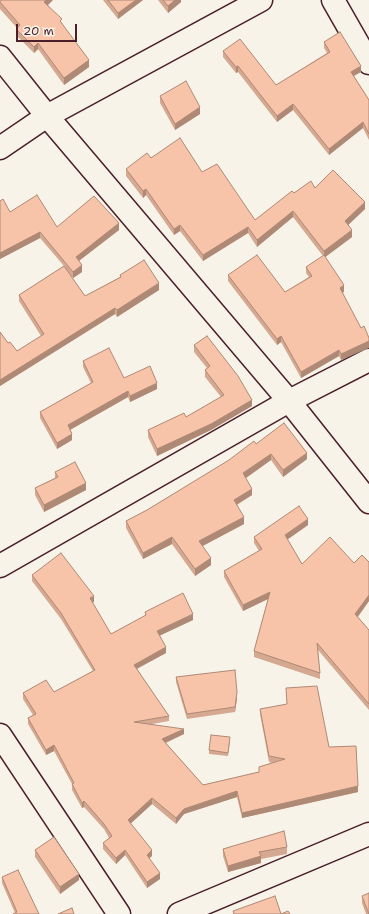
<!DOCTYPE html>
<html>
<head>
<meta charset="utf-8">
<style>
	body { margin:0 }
	#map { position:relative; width:369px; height:914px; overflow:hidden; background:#f7f3e8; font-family:"Shantell Sans",sans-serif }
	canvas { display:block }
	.scale { position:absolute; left:16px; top:24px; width:61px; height:18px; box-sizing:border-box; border:2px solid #4a1f2b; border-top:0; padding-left:5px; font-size:12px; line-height:14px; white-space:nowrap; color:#4a1f2b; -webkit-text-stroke:3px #f7f3e8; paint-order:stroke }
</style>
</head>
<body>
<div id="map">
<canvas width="369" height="914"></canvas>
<div class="scale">20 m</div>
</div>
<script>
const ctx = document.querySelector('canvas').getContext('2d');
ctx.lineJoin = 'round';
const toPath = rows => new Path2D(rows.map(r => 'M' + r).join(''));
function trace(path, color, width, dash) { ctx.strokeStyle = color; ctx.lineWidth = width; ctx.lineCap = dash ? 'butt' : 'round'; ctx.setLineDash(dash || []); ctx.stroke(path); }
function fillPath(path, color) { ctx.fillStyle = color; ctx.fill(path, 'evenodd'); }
const street = toPath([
	[333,0,369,63],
	[0,57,47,116,289,401,369,502],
	[0,148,47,116,261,0],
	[0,566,289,401,369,360],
	[0,735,119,914],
	[179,914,369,834]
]);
trace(street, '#4a1f2b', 25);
trace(street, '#f7f3e8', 22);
fillPath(toPath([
	[0,0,48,5,62,23,89,67,64,85,38,49,34,53,16,35,16,29,17,28,0,9],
	[103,0,143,0,118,19],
	[158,0,181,0,181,2,168,13],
	[324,42,361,72,354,76,369,100,369,140,363,128,329,155,293,110,277,122,238,72,236,73,223,57,223,51,276,85,327,53,324,48],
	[160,96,200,114,175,130,160,103],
	[151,158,202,172,255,220,294,193,315,188,365,209,348,225,352,237,325,257,344,292,343,292,341,360,339,356,301,378,281,342,277,345,228,281,228,275,285,292,309,277,306,273,306,267,323,256,293,217,257,247,248,233,203,261,180,231,174,235,146,195,143,198,126,176,126,169],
	[0,201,10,212,57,227,119,230,79,261,82,272,73,278,68,272,85,296,120,277,120,275,159,290,117,317,115,314,0,386,0,332,8,343,17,351,41,336,19,301,19,295,64,266,40,238,0,259],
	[194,345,252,406,211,430,157,456,148,437,148,430,186,417,221,397,205,377,205,370,207,368,194,352],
	[83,361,124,378,157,389,130,402,128,397,70,430,72,440,57,449,40,418,40,412,91,383,83,367],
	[256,444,307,459,283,477,271,460,246,478,252,495,237,505,244,524,202,546,211,565,195,576,172,544,143,559,126,528,126,521,147,510],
	[55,472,86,490,44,512,35,495,35,488,55,478],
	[308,525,287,540,302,564,354,563,369,562,369,601,358,617,369,630,369,710,318,650,320,673,320,679,254,657,254,651,268,599,243,611,224,577,224,571,259,551,254,543,254,537],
	[32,575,94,602,92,602,111,634,145,616,145,612,193,620,160,635,166,653,137,669,169,716,169,721,152,724,184,734,166,743,203,785,259,772,259,767,272,763,269,762,260,714,260,709,329,747,358,792,242,818,237,797,184,814,176,824,152,804,130,824,152,856,149,858,160,879,147,888,125,855,116,864,103,849,103,843,109,838,104,829,84,807,82,808,72,790,72,784,54,751,46,755,28,724,28,718,33,715,23,699,23,693,54,692,93,671,61,619,32,581],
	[176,677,237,698,235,712,187,719,176,682],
	[230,741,228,756,209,754,209,750],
	[287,847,287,854,261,859,261,863,228,872,223,856,223,849],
	[35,850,79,880,60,894,35,857],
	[2,877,39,914,15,913,2,883],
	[362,896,369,914,366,914,362,903]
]), '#d5a991');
fillPath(toPath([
	[46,0,53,0,44,9,44,2],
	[136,0,143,0,118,19,118,13],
	[175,0,181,0,181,2,168,13,168,6],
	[38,43,38,49,34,53,34,47],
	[89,60,89,67,64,85,64,78],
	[238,66,238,72,236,73,236,67],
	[361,66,361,72,351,77,351,72],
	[293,104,293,110,277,122,277,116],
	[200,107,200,114,175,130,175,124],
	[363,122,363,128,329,155,329,149],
	[146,189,146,195,143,198,143,191],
	[365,202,365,209,345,228,345,221],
	[293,211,293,217,257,247,257,240],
	[119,223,119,230,76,263,76,257],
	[180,225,180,231,174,235,174,229],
	[248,227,248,233,203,261,203,255],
	[352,230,352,237,324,258,324,251],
	[40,232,40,238,0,259,0,253],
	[82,265,82,272,73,278,73,272],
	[159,283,159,290,117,317,117,310],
	[344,285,344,292,340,294,340,288],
	[115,308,115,314,0,386,0,380],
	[281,336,281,342,277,345,277,339],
	[369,341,369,348,341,360,341,354],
	[339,350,339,356,301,378,301,372],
	[157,383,157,389,130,402,130,396],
	[128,391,128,397,68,431,68,425],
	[252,400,252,406,211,430,157,456,157,449],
	[72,434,72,440,57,449,57,443],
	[307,453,307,459,283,477,283,470],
	[271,454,271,460,243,480,243,473],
	[86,483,86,490,44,512,44,505],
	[252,489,252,495,234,506,234,500],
	[244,517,244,524,199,548,199,541],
	[308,519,308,525,285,541,285,535],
	[172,537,172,544,143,559,143,553],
	[211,558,211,565,195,576,195,569],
	[270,592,270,598,243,611,243,605],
	[369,595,369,601,355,620,355,614],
	[94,596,94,602,90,604,90,598],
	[193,614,193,620,157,637,157,631],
	[166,647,166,653,134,670,134,665],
	[237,692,237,698,235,712,235,707],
	[184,729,184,734,162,744,162,739],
	[54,745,54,751,46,755,46,750],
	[358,786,358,792,242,818,242,813],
	[237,791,237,797,184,814,176,824,176,818,184,809],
	[152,798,152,804,128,826,128,820],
	[84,801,84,807,82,808,82,803],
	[125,850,125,855,116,864,116,858],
	[152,850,152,856,147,860,147,855],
	[261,856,261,863,228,872,228,866],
	[160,873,160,879,147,888,147,882],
	[79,874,79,880,60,894,60,887]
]), '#ae8976');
const building = toPath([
	[0,0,46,0,44,2,62,19,60,21,89,60,64,78,38,43,34,47,16,29,20,25,0,2,0,0],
	[108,0,136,0,118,13,108,0],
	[163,0,175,0,168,6,163,0],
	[340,32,361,66,351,72,369,100,369,134,363,122,329,149,293,104,277,116,238,66,236,67,223,51,240,39,276,85,330,52,324,42,340,32],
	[186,81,200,107,175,124,160,96,186,81],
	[180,138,202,172,217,164,255,220,292,191,294,193,311,181,315,188,333,170,365,202,345,221,352,230,324,251,293,211,257,240,248,227,203,255,180,225,174,229,146,189,143,191,126,169,147,153,151,158,180,138],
	[37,195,57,227,94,196,119,223,76,257,82,265,73,272,40,232,0,253,0,201,3,199,10,212,37,195],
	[257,255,285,292,312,276,306,267,324,255,344,285,340,288,361,328,364,326,369,338,369,341,341,354,339,350,301,372,281,336,277,339,228,275,257,255],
	[144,260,159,283,117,310,115,308,0,380,0,332,8,343,10,342,17,351,44,334,19,295,64,266,85,296,121,277,120,275,144,260],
	[207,336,238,376,252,400,211,424,157,449,148,430,184,413,186,417,224,395,205,370,210,366,194,345,207,336],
	[109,348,124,378,150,366,157,383,130,396,128,391,68,425,72,434,57,443,40,412,93,382,83,361,109,348],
	[284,423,307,453,283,470,271,454,243,473,252,489,234,500,244,517,199,541,211,558,195,569,172,537,143,553,126,521,147,510,229,460,254,441,256,444,284,423],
	[75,462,86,483,44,505,35,488,58,477,55,472,75,462],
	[299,506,308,519,285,535,302,564,330,537,354,563,362,555,369,562,369,595,355,614,369,630,369,704,317,643,320,673,254,651,270,592,243,605,224,571,262,549,254,537,299,506],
	[61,553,94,596,90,598,111,634,146,615,145,612,183,593,193,614,157,631,166,647,134,665,169,716,134,722,184,729,162,739,203,785,259,772,259,767,285,759,269,756,260,709,287,704,286,688,317,686,329,747,356,746,358,786,242,813,237,791,184,809,176,818,152,798,128,820,152,850,147,855,160,873,147,882,125,850,116,858,103,843,112,836,104,824,84,801,82,803,72,784,74,783,54,745,46,750,28,718,36,714,23,693,46,680,54,692,95,670,61,613,32,575,61,553],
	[235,670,237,692,235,707,187,714,176,677,235,670],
	[211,735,230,737,228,753,209,750,211,735],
	[284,831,287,847,259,852,261,856,228,866,223,849,284,831],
	[54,837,79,874,60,887,35,850,54,837],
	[18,870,39,914,13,914,17,912,2,877,18,870],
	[369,893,369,914,362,896,369,893],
	[275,896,281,914,288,911,290,914,234,914,233,911,275,896],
	[72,908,74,914,58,914,72,908]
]);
fillPath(building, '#f8c4a9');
trace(building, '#ae8976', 1);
</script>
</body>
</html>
